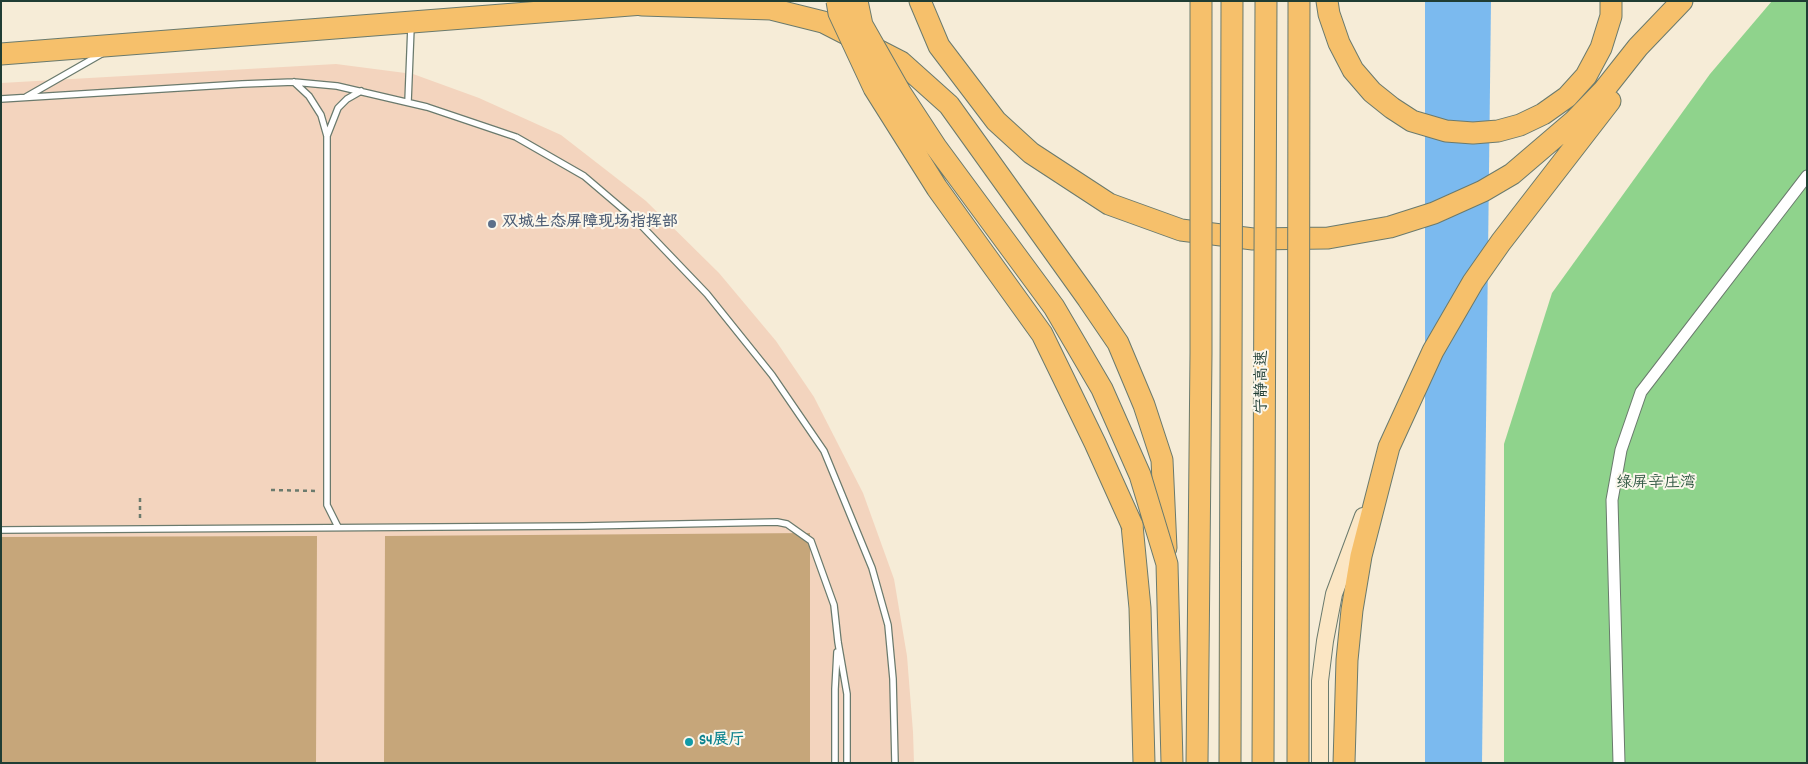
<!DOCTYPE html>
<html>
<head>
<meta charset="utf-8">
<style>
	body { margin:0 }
	#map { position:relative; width:1808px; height:764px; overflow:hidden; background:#f6ecd7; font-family:Dekko,sans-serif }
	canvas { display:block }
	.frame { position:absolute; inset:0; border:2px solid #1f3d34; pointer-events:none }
</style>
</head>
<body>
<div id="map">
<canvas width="1808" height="764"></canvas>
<div class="frame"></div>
</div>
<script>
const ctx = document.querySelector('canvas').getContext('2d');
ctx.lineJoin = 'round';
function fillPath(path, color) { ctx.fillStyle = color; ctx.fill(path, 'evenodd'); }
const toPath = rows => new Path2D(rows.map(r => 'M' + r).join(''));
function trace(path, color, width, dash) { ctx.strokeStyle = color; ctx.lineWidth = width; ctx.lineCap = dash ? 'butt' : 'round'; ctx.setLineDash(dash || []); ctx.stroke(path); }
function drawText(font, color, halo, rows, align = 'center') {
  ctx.font = font + ' Dekko,"LXGW WenKai TC",sans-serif'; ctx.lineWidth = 4; ctx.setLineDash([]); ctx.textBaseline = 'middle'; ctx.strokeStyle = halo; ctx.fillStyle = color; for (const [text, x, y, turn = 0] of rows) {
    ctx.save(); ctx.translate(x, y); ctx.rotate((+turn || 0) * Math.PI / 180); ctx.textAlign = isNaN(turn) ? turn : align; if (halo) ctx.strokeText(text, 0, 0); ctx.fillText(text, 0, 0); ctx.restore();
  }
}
fillPath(toPath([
	[336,64,413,74,479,98,561,135,646,201,719,273,776,341,814,397,863,493,894,579,907,656,913,732,914,763,1,763,1,83]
]), '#f3d4be');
fillPath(toPath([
	[1772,1,1807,1,1807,763,1504,763,1504,444,1552,293,1710,74]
]), '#8fd38c');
fillPath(toPath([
	[1425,1,1491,1,1482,763,1425,763]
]), '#7bbaef');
fillPath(toPath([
	[810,533,810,763,384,763,385,536],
	[317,536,316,763,1,763,1,537]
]), '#c6a67a');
const lane = toPath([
	[294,82,309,96,321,115,327,136,327,505,338,527],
	[26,97,103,53],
	[1,99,242,84,294,82,337,86,427,107,516,137,584,176,638,222,707,294,772,375,824,451,872,568,888,625,893,679,895,763],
	[408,102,411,27],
	[327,136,338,108,347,99,361,91],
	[1,530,583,526,777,522,787,524,811,541,834,605,838,642,847,694,847,763],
	[835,763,835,689,837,652]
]);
const street = toPath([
	[1619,763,1612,500,1621,450,1641,392,1807,176]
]);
const secondary = toPath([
	[1320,763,1320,681,1325,641,1334,594,1363,516]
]);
const highway = toPath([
	[920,1,939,46,996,121,1031,153,1109,204,1181,230,1253,239,1328,238,1390,227,1434,213,1483,191,1512,174,1574,121,1604,90,1638,47,1682,1],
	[1327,1,1329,14,1339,43,1353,70,1372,92,1392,108,1412,121,1446,131,1473,133,1498,131,1520,125,1543,114,1567,97,1586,76,1601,48,1611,16,1611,1],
	[642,5,771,9,823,22,901,62,949,105,1088,299,1118,343,1144,405,1162,460,1166,548],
	[1,54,656,3],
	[1132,525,1140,608,1144,763],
	[1344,763,1347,660,1352,610,1361,556,1389,447,1433,351,1473,282,1501,242,1610,101]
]);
trace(lane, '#6a7a6d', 8);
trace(street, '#6a7a6d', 13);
trace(secondary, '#6a7a6d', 18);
trace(highway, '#6a7a6d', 23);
trace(toPath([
	[271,490,317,491],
	[140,498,140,519]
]), '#6a7a6d', 2.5, [4, 4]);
trace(lane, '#fff', 5.5);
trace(street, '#fff', 11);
trace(secondary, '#fbe6c4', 16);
trace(highway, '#f6c06b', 21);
const highwayBridge = toPath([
	[837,1,839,13,874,88,937,188,1042,334,1095,443,1132,525],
	[857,1,862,25,900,92,936,147,1054,307,1102,389,1140,475,1167,564,1172,763],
	[1197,763,1201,353,1201,1],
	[1230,763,1232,1],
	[1263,763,1266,1],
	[1298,763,1299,1]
]);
trace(highwayBridge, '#6a7a6d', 23, []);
trace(highwayBridge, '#f6c06b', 21);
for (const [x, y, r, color] of [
	[492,224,5,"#5c6f8a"],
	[689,742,5,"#0f9aa8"]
]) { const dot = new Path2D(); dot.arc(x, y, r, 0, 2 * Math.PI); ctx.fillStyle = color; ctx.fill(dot); trace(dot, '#fbf7ec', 2); }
drawText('bold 16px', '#4e5e75', '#fbf7ec', [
	["双城生态屏障现场指挥部",502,224]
], 'left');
drawText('16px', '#1f3d34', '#fbf7ec', [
	["宁静高速",1264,382,-90]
]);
drawText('16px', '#355b46', '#fbf7ec', [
	["绿屏辛庄湾",1656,485]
]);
drawText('bold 16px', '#0d838f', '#fbf7ec', [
	["S4展厅",699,742]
], 'left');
</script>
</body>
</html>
